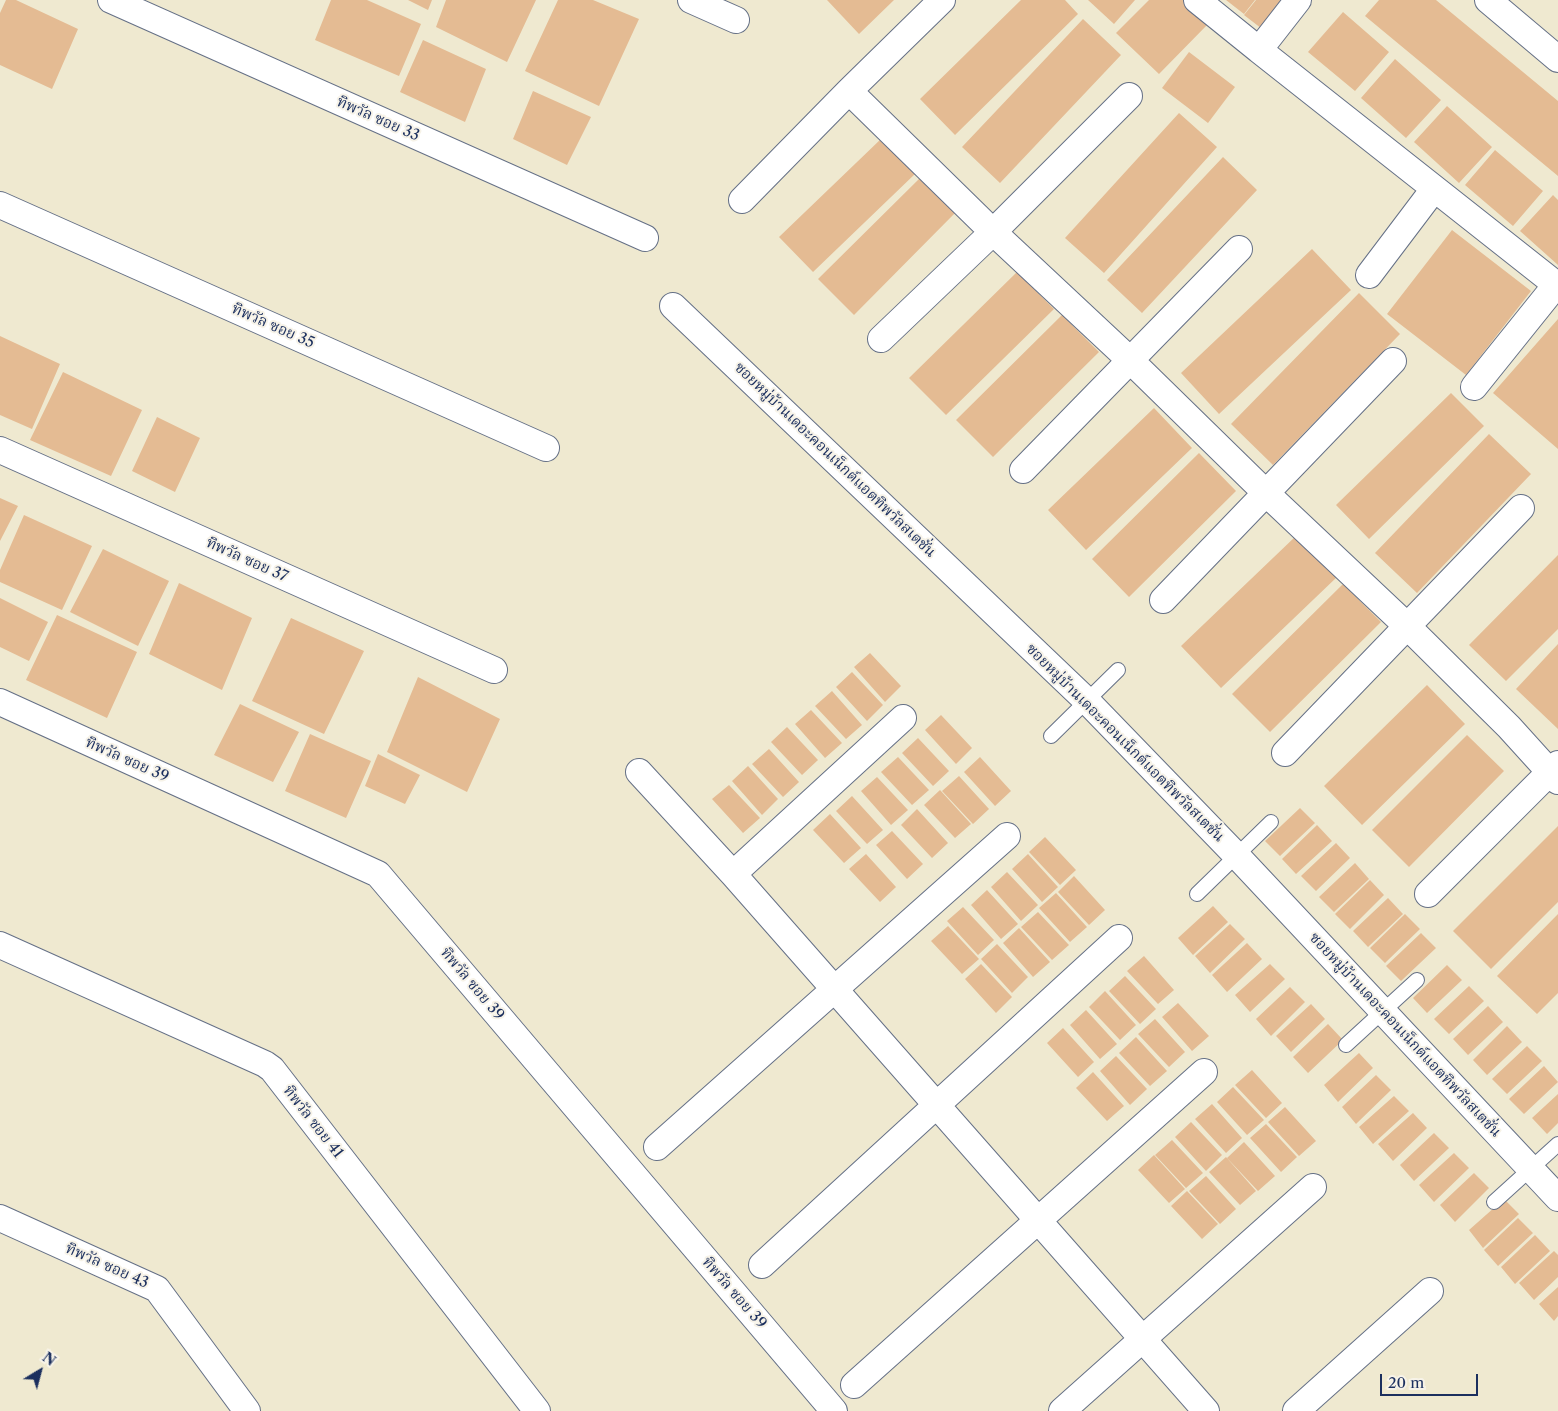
<!DOCTYPE html>
<html>
<head>
<meta charset="utf-8">
<style>
	body { margin:0 }
	#map { position:relative; width:1558px; height:1411px; overflow:hidden; background:#efe9d0; font-family:"Libre Caslon Text",serif }
	canvas { display:block }
	.north { position:absolute; left:15px; top:1346px; width:50px; height:50px; -webkit-text-stroke:4px #f7f3e8; paint-order:stroke; rotate:37deg; font-size:14px; font-weight:700; line-height:20px; text-align:center; color:#1b2f5e }
	.north::after { content:''; display:block; margin:auto; width:18px; height:22px; background:#1b2f5e; clip-path:polygon(50% 0,100% 100%,50% 72%,0 100%) }
	.scale { position:absolute; left:1380px; top:1374px; width:98px; height:22px; box-sizing:border-box; border:2px solid #1b2f5e; border-top:0; padding-left:6px; font-size:15px; line-height:18px; white-space:nowrap; color:#1b2f5e; -webkit-text-stroke:4px #f7f3e8; paint-order:stroke }
</style>
</head>
<body>
<div id="map">
<canvas width="1558" height="1411"></canvas>
<div class="north">N</div>
<div class="scale">20 m</div>
</div>
<script>
const ctx = document.querySelector('canvas').getContext('2d');
ctx.lineJoin = 'round';
function fillPath(path, color) { ctx.fillStyle = color; ctx.fill(path, 'evenodd'); }
const toPath = rows => new Path2D(rows.map(r => 'M' + r).join(''));
function trace(path, color, width, dash) { ctx.strokeStyle = color; ctx.lineWidth = width; ctx.lineCap = dash ? 'butt' : 'round'; ctx.setLineDash(dash || []); ctx.stroke(path); }
function drawText(font, color, halo, rows, align = 'center') {
  ctx.font = font + ' "Libre Caslon Text","Noto Serif Thai",serif'; ctx.lineWidth = 4; ctx.setLineDash([]); ctx.textBaseline = 'middle'; ctx.strokeStyle = halo; ctx.fillStyle = color; for (const [text, x, y, turn = 0] of rows) {
    ctx.save(); ctx.translate(x, y); ctx.rotate((+turn || 0) * Math.PI / 180); ctx.textAlign = isNaN(turn) ? turn : align; if (halo) ctx.strokeText(text, 0, 0); ctx.fillText(text, 0, 0); ctx.restore();
  }
}
fillPath(toPath([
	[6,0,16,0,78,29,52,89,0,65,0,13],
	[331,0,367,0,421,24,399,76,315,40],
	[408,0,432,0,428,10],
	[446,0,536,0,507,62,436,27],
	[558,0,593,0,639,19,599,106,525,71],
	[827,0,894,0,859,34],
	[1021,0,1065,0,1078,14,955,135,920,99],
	[1088,0,1135,0,1114,24],
	[1149,0,1183,0,1208,24,1159,74,1116,33],
	[1226,0,1255,0,1244,14],
	[1256,0,1298,0,1270,35,1244,15],
	[1379,0,1436,0,1558,101,1558,176,1365,16],
	[1343,12,1389,52,1355,91,1308,52],
	[1083,19,1121,55,1000,183,962,147],
	[423,40,486,69,465,122,400,92],
	[1189,52,1235,87,1208,123,1162,88],
	[1395,59,1441,100,1406,138,1361,98],
	[533,91,591,117,567,165,513,139],
	[1447,106,1492,147,1459,183,1414,142],
	[1179,113,1217,147,1104,273,1065,238],
	[882,138,916,173,813,272,779,237],
	[1495,150,1543,191,1513,226,1465,185],
	[1223,157,1257,190,1142,313,1107,280],
	[920,178,955,213,854,315,818,279],
	[1553,195,1558,200,1558,265,1520,231],
	[1452,230,1531,291,1466,375,1387,314],
	[1312,249,1351,290,1219,414,1181,373],
	[1017,272,1054,309,946,415,909,378],
	[1359,293,1400,334,1273,465,1231,424],
	[1062,315,1099,352,993,457,956,420],
	[1558,319,1558,449,1493,393],
	[0,336,60,364,32,429,0,415],
	[63,372,142,410,111,476,30,440],
	[1451,393,1484,426,1369,539,1336,505],
	[1154,408,1192,448,1086,550,1048,510],
	[157,417,200,438,175,492,132,471],
	[1489,434,1531,474,1417,593,1375,553],
	[1199,453,1236,491,1129,597,1092,559],
	[0,498,18,506,0,541],
	[24,515,92,546,62,610,0,582,0,570],
	[1297,535,1337,577,1221,688,1181,646],
	[103,549,169,581,138,646,70,612],
	[1558,555,1558,629,1506,681,1469,645],
	[179,583,252,618,222,690,149,654],
	[1343,584,1381,622,1270,732,1232,694],
	[0,598,48,622,29,661,0,647],
	[57,615,137,652,107,718,26,680],
	[291,618,364,651,324,734,252,701],
	[1558,644,1558,729,1516,689],
	[870,653,901,686,885,702,854,667],
	[852,672,883,705,867,721,836,687],
	[418,677,500,719,467,792,387,752],
	[1427,685,1465,724,1362,825,1324,786],
	[832,691,862,725,846,739,815,706],
	[240,704,299,732,273,782,214,755],
	[811,710,842,743,825,758,795,724],
	[941,715,972,748,956,764,925,730],
	[787,727,818,760,802,775,771,742],
	[310,734,371,761,346,818,285,791],
	[1467,735,1504,771,1409,867,1372,830],
	[918,738,949,771,933,786,902,753],
	[769,749,799,782,783,797,752,764],
	[378,754,420,775,405,804,365,786],
	[898,757,929,790,912,805,881,772],
	[980,757,1011,791,995,806,964,772],
	[748,766,778,799,762,815,732,781],
	[959,776,989,809,973,824,942,791],
	[877,777,908,810,891,825,861,791],
	[729,785,760,818,743,833,712,799],
	[940,790,971,824,955,838,924,805],
	[852,796,883,830,867,844,836,811],
	[1300,808,1315,823,1280,856,1265,841],
	[917,809,948,843,932,858,901,825],
	[830,814,861,848,844,863,813,830],
	[1317,825,1332,841,1296,874,1282,859],
	[1558,826,1558,902,1491,969,1453,931],
	[892,831,923,864,907,879,876,845],
	[1045,837,1076,870,1060,885,1029,852],
	[1336,843,1350,858,1316,891,1301,876],
	[866,854,896,887,880,902,849,869],
	[1028,854,1058,887,1042,902,1012,869],
	[1355,863,1369,879,1334,912,1319,897],
	[1007,872,1038,905,1021,921,991,887],
	[1074,876,1105,910,1089,925,1058,892],
	[1370,880,1384,895,1350,929,1335,914],
	[987,890,1018,924,1001,939,971,905],
	[1056,893,1087,927,1070,942,1039,908],
	[1388,898,1403,914,1368,947,1353,931],
	[1213,906,1228,922,1193,955,1178,938],
	[963,907,994,940,978,955,947,921],
	[1038,912,1069,945,1052,960,1021,927],
	[1405,914,1420,929,1385,963,1370,948],
	[1558,914,1558,993,1537,1014,1497,976],
	[1230,924,1245,939,1210,973,1195,956],
	[948,926,979,959,962,974,931,941],
	[1019,928,1050,962,1033,977,1003,943],
	[1421,933,1436,948,1401,981,1386,966],
	[1247,943,1262,959,1227,992,1212,975],
	[997,944,1028,977,1012,993,981,959],
	[1144,956,1174,990,1158,1004,1127,971],
	[981,964,1012,997,996,1013,965,979],
	[1270,964,1285,979,1250,1012,1235,995],
	[1447,965,1462,980,1427,1013,1413,998],
	[1125,976,1156,1009,1140,1024,1109,991],
	[1469,986,1484,1001,1449,1034,1434,1019],
	[1290,987,1305,1002,1271,1036,1256,1019],
	[1105,991,1136,1025,1120,1040,1089,1007],
	[1178,1003,1209,1036,1192,1051,1162,1017],
	[1311,1004,1325,1019,1291,1052,1276,1036],
	[1488,1006,1503,1022,1468,1055,1453,1039],
	[1086,1010,1117,1044,1100,1059,1070,1025],
	[1155,1019,1185,1052,1169,1067,1138,1034],
	[1328,1024,1343,1040,1308,1073,1293,1057],
	[1507,1026,1522,1042,1487,1075,1473,1060],
	[1063,1028,1094,1062,1078,1077,1047,1043],
	[1136,1037,1167,1071,1150,1086,1119,1053],
	[1527,1046,1542,1061,1507,1094,1492,1079],
	[1359,1053,1373,1068,1338,1102,1324,1085],
	[1116,1056,1147,1089,1130,1105,1100,1071],
	[1544,1066,1558,1082,1524,1114,1509,1099],
	[1252,1070,1282,1103,1266,1118,1235,1085],
	[1093,1072,1124,1106,1107,1121,1076,1088],
	[1376,1075,1391,1090,1356,1124,1342,1107],
	[1233,1087,1264,1120,1247,1135,1217,1102],
	[1558,1094,1558,1123,1547,1134,1532,1118],
	[1394,1096,1409,1111,1373,1144,1359,1127],
	[1212,1104,1242,1138,1226,1153,1195,1119],
	[1285,1107,1316,1141,1299,1156,1268,1122],
	[1413,1113,1427,1128,1393,1161,1378,1144],
	[1191,1122,1222,1155,1206,1171,1175,1137],
	[1266,1124,1297,1157,1281,1172,1250,1138],
	[1434,1133,1449,1148,1414,1181,1400,1165],
	[1172,1140,1203,1173,1186,1188,1155,1155],
	[1244,1142,1275,1176,1258,1191,1227,1158],
	[1454,1153,1469,1168,1434,1202,1419,1185],
	[1154,1155,1185,1189,1169,1203,1138,1170],
	[1226,1157,1256,1191,1240,1205,1209,1172],
	[1474,1173,1489,1188,1455,1222,1440,1205],
	[1206,1176,1236,1209,1220,1224,1189,1191],
	[1187,1191,1218,1224,1202,1239,1171,1206],
	[1504,1199,1519,1214,1483,1248,1469,1230],
	[1518,1218,1533,1233,1498,1266,1484,1250],
	[1535,1235,1550,1251,1515,1284,1501,1267],
	[1554,1251,1558,1255,1558,1277,1534,1300,1519,1283],
	[1558,1287,1558,1316,1554,1321,1539,1304]
]), '#e4bb93');
const service = toPath([
	[1051,736,1118,670],
	[1197,894,1271,822],
	[1346,1045,1417,980],
	[1494,1202,1558,1144]
]);
const minor = toPath([
	[111,0,645,238],
	[691,0,736,20],
	[1197,0,1259,50],
	[1298,0,1259,50,1558,286],
	[1488,0,1558,59],
	[849,91,993,232,1131,361,1267,494,1407,626,1509,727,1558,781],
	[742,200,849,91,942,0],
	[0,205,546,448],
	[1369,275,1434,189],
	[673,306,1087,701,1237,856,1558,1198],
	[881,339,993,232,1129,96],
	[1474,387,1556,285],
	[0,450,494,670],
	[1023,470,1239,249],
	[1163,600,1393,361],
	[0,702,378,874,834,1411],
	[1285,753,1521,508],
	[639,772,733,874,1206,1411],
	[733,874,903,718],
	[1428,894,1558,764],
	[0,945,265,1064,272,1069,537,1411],
	[657,1147,1007,836],
	[0,1218,157,1289,247,1411],
	[762,1265,1119,938],
	[854,1385,1204,1072],
	[1062,1411,1313,1187],
	[1296,1411,1430,1291]
]);
trace(service, '#657086', 16);
trace(minor, '#657086', 28);
trace(service, '#fff', 14);
trace(minor, '#fff', 26);
drawText('15px', '#1b2f5e', '#f7f3e8', [
	["ทิพวัล ซอย 33",378,119,24],
	["ทิพวัล ซอย 35",273,326,24],
	["ซอยหมู่บ้านเดอะคอนเน็กต์แอตทิพวัลสเตชั่น",835,460,44],
	["ทิพวัล ซอย 37",247,560,24],
	["ซอยหมู่บ้านเดอะคอนเน็กต์แอตทิพวัลสเตชั่น",1125,743,45],
	["ทิพวัล ซอย 39",127,760,24],
	["ทิพวัล ซอย 39",472,984,50],
	["ซอยหมู่บ้านเดอะคอนเน็กต์แอตทิพวัลสเตชั่น",1405,1035,47],
	["ทิพวัล ซอย 41",313,1122,52],
	["ทิพวัล ซอย 43",107,1266,24],
	["ทิพวัล ซอย 39",734,1293,49]
]);
</script>
</body>
</html>
